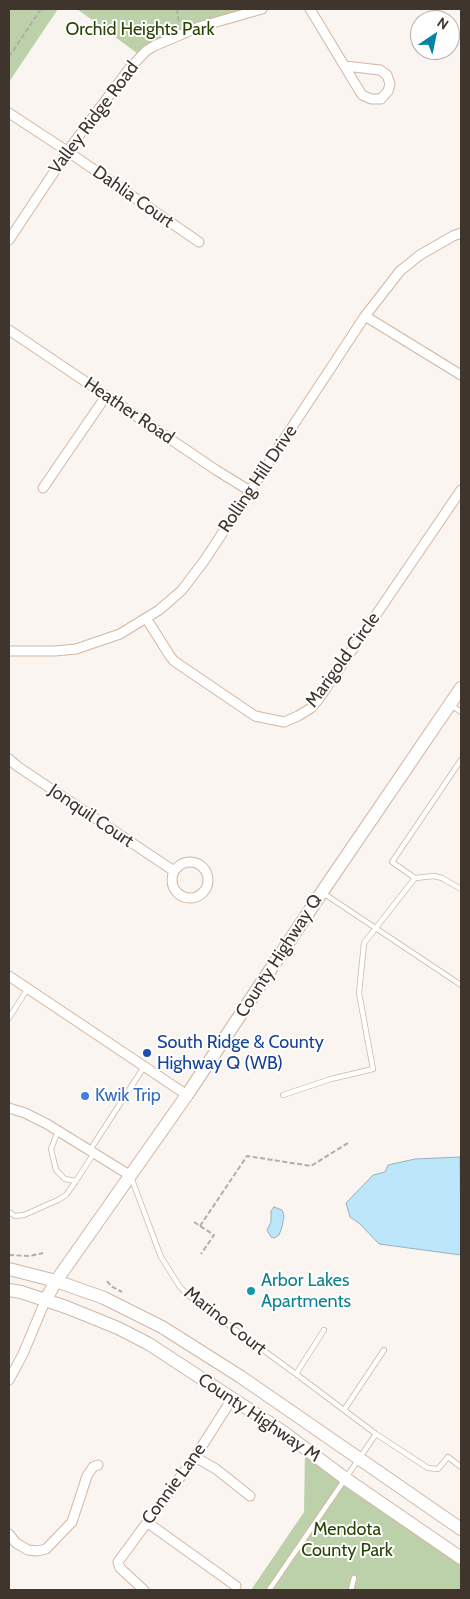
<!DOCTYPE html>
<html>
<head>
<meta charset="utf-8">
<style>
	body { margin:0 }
	#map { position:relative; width:470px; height:1599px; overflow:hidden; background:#fbf5f1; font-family:Cabin,sans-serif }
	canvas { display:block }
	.frame { position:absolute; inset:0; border:10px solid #40352d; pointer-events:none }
	.north { position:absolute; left:410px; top:10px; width:50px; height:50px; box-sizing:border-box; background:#fff; border:1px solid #b3aeab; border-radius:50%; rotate:34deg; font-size:14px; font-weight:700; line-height:20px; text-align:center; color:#40352d }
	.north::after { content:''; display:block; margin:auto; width:18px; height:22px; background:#0182a6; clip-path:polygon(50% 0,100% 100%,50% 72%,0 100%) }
</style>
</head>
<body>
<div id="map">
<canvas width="470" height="1599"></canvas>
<div class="frame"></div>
<div class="north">N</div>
</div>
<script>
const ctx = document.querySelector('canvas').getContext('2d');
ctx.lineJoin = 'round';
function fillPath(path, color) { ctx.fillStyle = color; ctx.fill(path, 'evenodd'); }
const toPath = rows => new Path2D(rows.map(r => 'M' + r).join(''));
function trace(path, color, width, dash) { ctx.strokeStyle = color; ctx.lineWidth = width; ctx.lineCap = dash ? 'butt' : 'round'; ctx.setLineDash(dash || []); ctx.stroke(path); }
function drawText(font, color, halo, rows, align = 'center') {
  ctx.font = font + ' Cabin,sans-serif'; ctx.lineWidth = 4; ctx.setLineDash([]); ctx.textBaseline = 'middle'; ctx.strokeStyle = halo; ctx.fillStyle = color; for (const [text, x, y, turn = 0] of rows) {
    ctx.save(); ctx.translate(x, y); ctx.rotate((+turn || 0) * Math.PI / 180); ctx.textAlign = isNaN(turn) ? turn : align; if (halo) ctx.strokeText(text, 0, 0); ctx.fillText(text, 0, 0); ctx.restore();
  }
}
fillPath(toPath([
	[9,9,58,9,9,82],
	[77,9,262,9,199,27,141,56],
	[305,1449,461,1558,461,1590,251,1590,304,1512]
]), '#bcd1a9');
const water = toPath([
	[460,1157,461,1255,379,1244,360,1224,350,1217,346,1203,373,1175,385,1172,388,1165,415,1159,460,1157],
	[274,1207,282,1210,284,1216,282,1227,279,1235,274,1238,271,1237,267,1230,271,1222,271,1211,274,1207]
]);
fillPath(water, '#bee6fb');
trace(water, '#98b1bd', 1);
const lane = toPath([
	[451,705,461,712],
	[415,878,392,862,461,760],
	[323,893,461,985],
	[9,1018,28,988],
	[283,1095,331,1079,373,1069,359,993,364,943,415,878,434,876,442,878,461,889],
	[58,1131,51,1149,56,1170,65,1179,76,1181,94,1153],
	[90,1150,144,1067],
	[131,1177,161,1257,180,1287,189,1296,296,1374],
	[9,1212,15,1216,24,1215,58,1200,66,1195,76,1181],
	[324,1330,296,1374,376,1434,428,1468,438,1469,448,1457,461,1467],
	[344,1410,384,1350],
	[269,1590,376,1434],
	[351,1590,354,1578]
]);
const street = toPath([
	[310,9,362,95,371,99,381,99,388,91,390,84,387,75,380,70,345,66],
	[9,113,67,151,199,242],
	[9,240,72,145,129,69,146,51,154,46,199,27,262,9],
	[365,316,461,375],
	[9,330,216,470,250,491],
	[43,488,106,396],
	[146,618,170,656,174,661,255,716,284,722,298,716,311,708,318,700,461,490],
	[9,651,55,651,76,649,120,634,159,610,173,598,182,590,204,561,365,316,400,271,420,255,453,236,461,233],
	[9,759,17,766,174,871],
	'172 880a18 18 0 1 1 36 0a18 18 0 1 1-36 0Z',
	[9,976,187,1095],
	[9,1108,25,1113,47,1124,131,1176],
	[9,1380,23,1354,46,1299],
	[195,1457,216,1469,250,1496],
	[148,1523,236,1586],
	[9,1534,16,1543,28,1550,37,1551,46,1549,72,1522,87,1476,93,1467,98,1465],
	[144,1590,120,1568,118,1562,195,1457,232,1399]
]);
const secondary = toPath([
	[9,1269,56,1281,104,1298,162,1327,241,1377,461,1529],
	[9,1290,21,1292,66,1307,118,1328,149,1344,282,1431,346,1479,461,1558],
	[46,1299,56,1281,187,1095,322,892,461,688]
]);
trace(lane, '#d2b5a2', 6);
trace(street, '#d2b5a2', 11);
trace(secondary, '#d2b5a2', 14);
trace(toPath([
	[177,9,179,24],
	[9,57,41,9],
	[194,1222,214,1235,201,1254],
	[200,1226,247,1156,311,1166,348,1143],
	[9,1255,29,1256,43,1253],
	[107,1281,111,1286,122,1292]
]), '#b4ada7', 2, [5, 2.5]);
trace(lane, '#fff', 4.5);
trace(street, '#fff', 9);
trace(secondary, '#fff', 12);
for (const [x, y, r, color] of [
	[147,1053,5,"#1a4fb4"],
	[85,1096,5,"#3f7fe0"],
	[251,1291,5,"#0f9aa8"]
]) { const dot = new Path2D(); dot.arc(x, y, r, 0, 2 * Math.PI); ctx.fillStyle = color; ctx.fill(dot); trace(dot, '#fff', 2); }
drawText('18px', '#294303', '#fff', [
	["Orchid Heights Park",140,30],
	["Mendota",347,1530],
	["County Park",347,1551]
]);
drawText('18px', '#40352d', '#fff', [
	["Valley Ridge Road",94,118,-53],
	["Dahlia Court",133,197,35],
	["Heather Road",129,411,34],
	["Rolling Hill Drive",258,479,-56],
	["Marigold Circle",343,660,-54],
	["Jonquil Court",91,816,34],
	["County Highway Q",279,956,-57],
	["Marino Court",225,1321,38],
	["County Highway M",259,1418,34],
	["Connie Lane",174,1484,-54]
]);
drawText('18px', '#164399', '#fff', [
	["South Ridge & County",157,1043],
	["Highway Q (WB)",157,1064]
], 'left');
drawText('18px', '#366cbe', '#fff', [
	["Kwik Trip",95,1096]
], 'left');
drawText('18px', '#0d838f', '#fff', [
	["Arbor Lakes",261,1281],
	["Apartments",261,1302]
], 'left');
</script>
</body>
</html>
